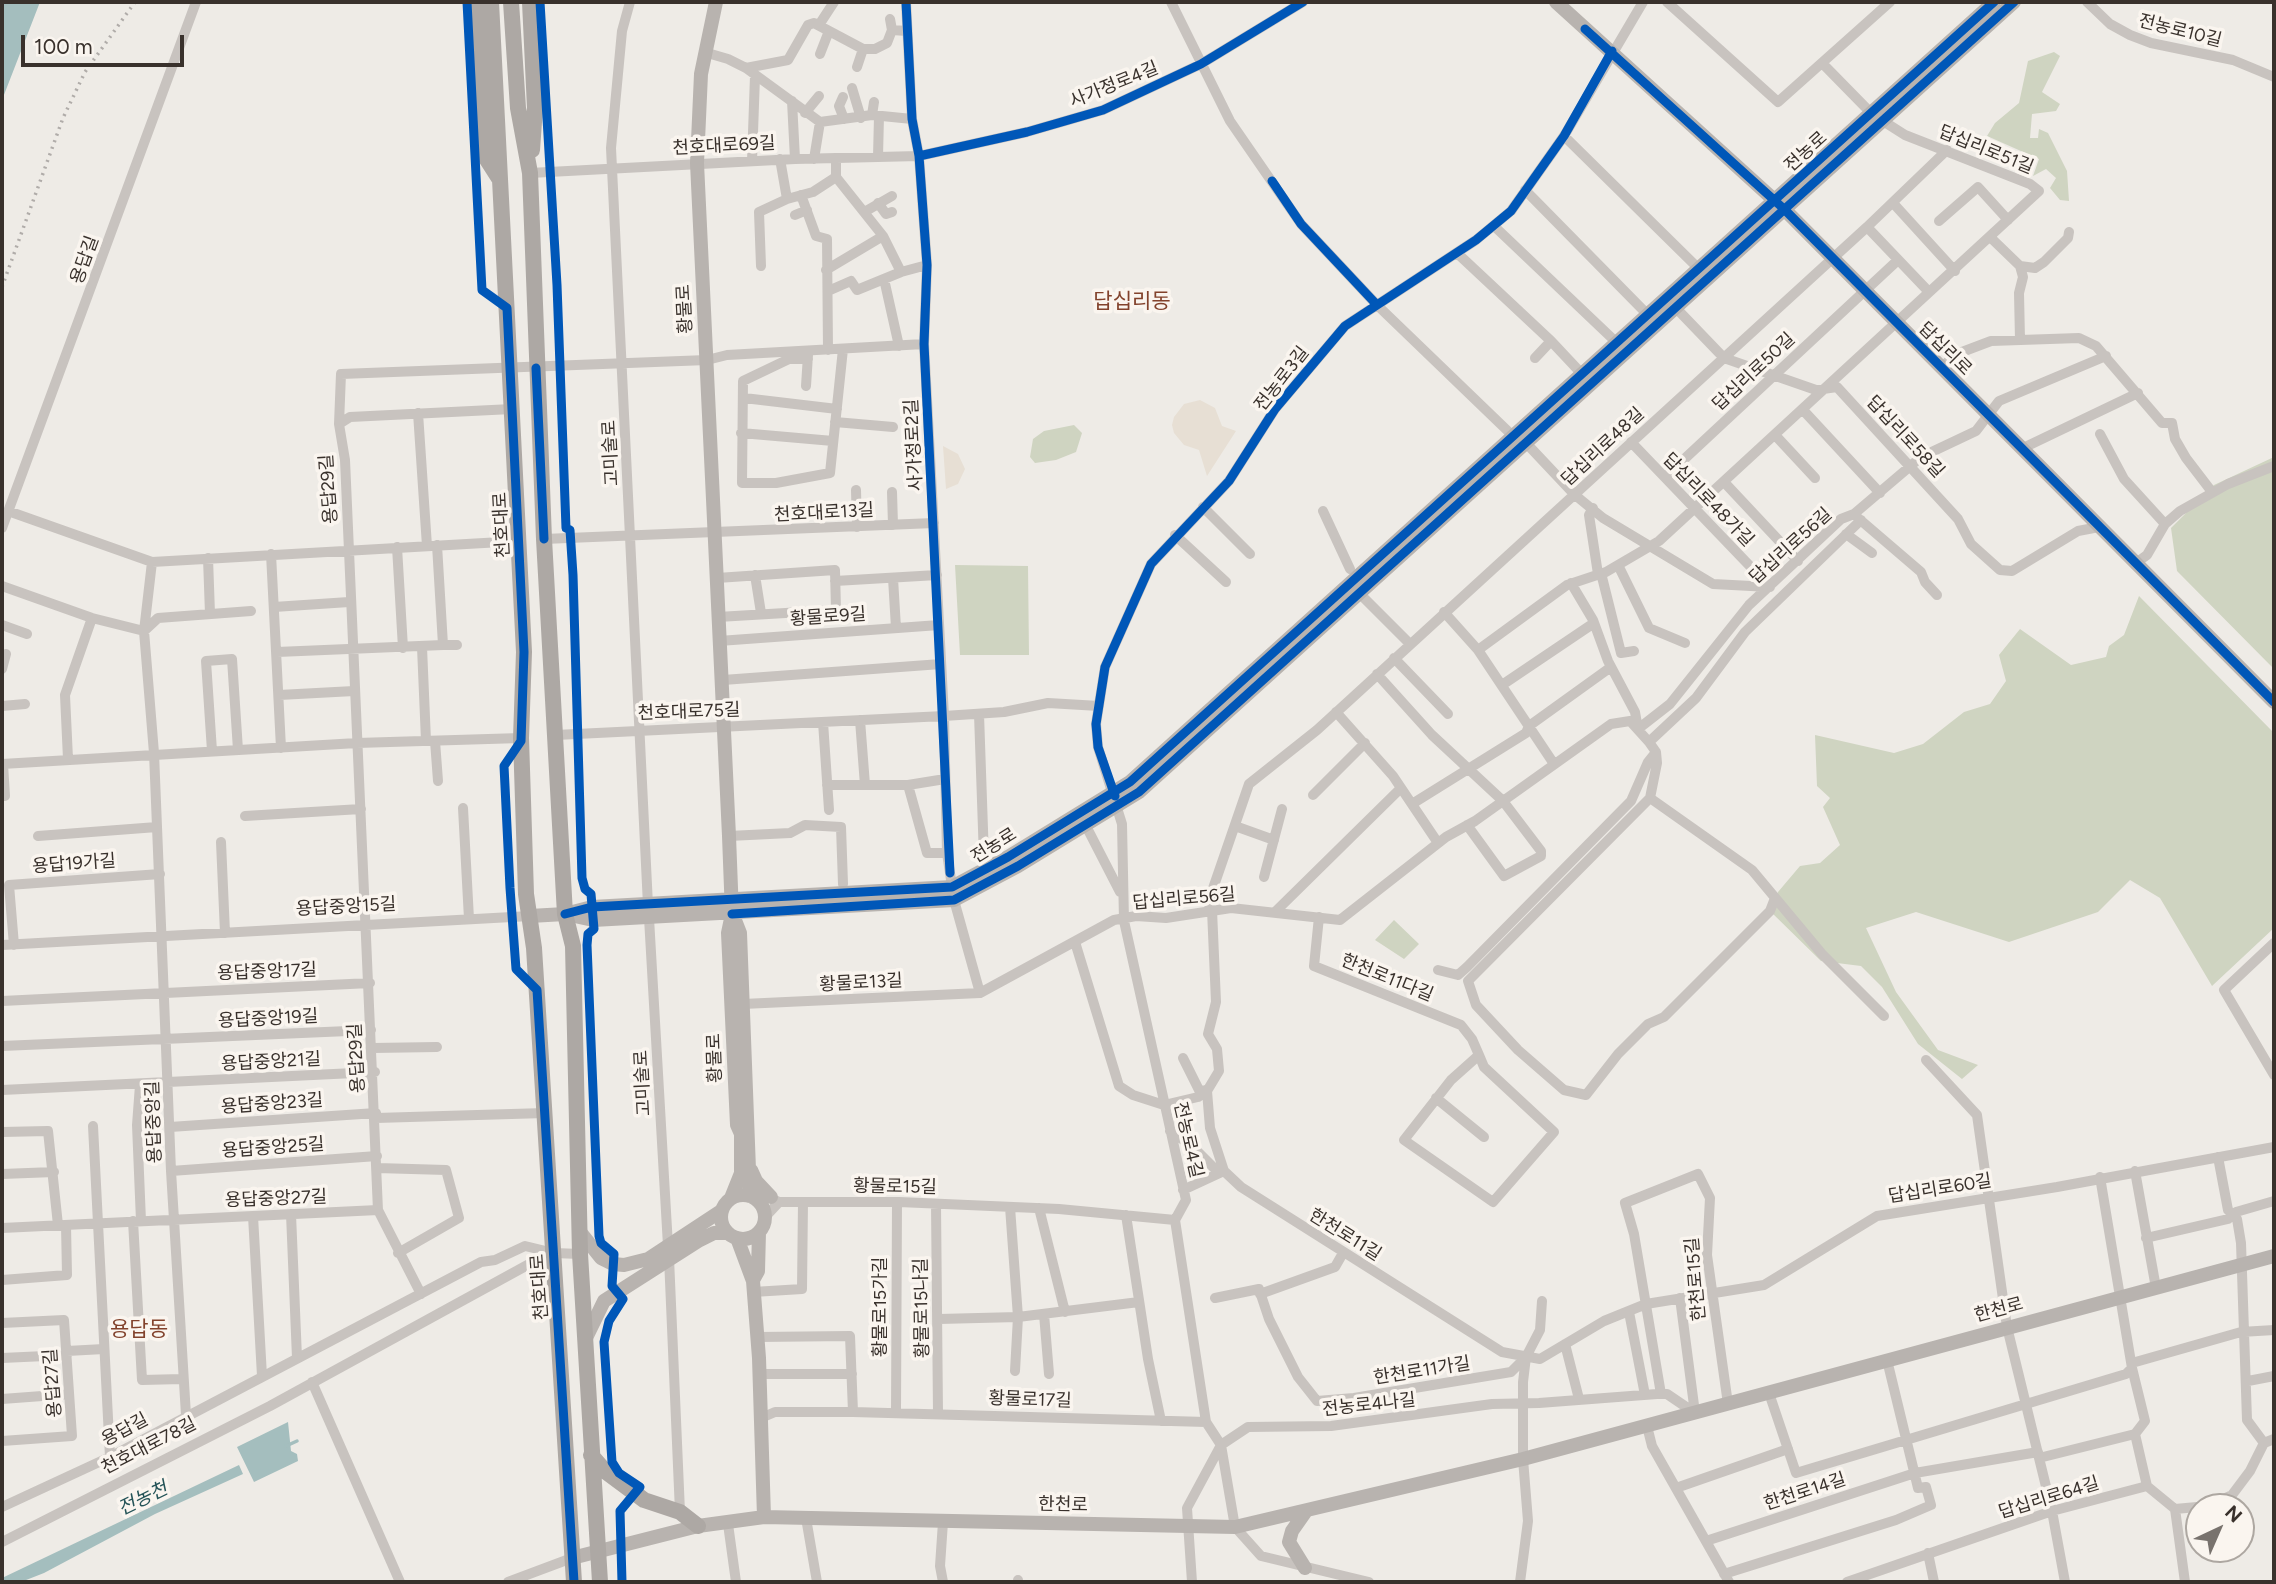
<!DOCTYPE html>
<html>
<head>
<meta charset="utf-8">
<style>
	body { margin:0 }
	#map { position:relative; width:2276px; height:1584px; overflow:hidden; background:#eeebe6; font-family:Figtree,sans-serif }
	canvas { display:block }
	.frame { position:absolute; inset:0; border:4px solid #39312c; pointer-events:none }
	.north { position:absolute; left:2185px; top:1493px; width:70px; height:70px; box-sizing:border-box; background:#faf5ef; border:2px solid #ada7a1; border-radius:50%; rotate:44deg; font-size:19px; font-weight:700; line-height:28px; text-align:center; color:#39312c }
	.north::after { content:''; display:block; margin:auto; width:24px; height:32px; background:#78726d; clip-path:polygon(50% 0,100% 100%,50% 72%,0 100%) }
	.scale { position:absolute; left:21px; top:35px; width:163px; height:32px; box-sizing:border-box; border:4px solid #39312c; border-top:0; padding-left:9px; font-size:21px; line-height:24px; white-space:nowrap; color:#39312c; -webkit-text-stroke:5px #faf5ef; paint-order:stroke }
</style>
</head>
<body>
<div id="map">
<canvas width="2276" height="1584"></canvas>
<div class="frame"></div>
<div class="north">N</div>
<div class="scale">100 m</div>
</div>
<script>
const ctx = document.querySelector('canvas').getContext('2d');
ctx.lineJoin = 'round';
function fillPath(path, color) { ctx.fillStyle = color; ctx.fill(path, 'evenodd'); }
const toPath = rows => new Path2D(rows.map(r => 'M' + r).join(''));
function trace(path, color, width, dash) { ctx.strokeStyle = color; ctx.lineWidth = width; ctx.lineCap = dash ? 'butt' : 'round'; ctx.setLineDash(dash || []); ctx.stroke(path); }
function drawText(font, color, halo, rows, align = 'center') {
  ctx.font = font + ' Figtree,"Noto Sans KR",sans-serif'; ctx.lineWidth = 7; ctx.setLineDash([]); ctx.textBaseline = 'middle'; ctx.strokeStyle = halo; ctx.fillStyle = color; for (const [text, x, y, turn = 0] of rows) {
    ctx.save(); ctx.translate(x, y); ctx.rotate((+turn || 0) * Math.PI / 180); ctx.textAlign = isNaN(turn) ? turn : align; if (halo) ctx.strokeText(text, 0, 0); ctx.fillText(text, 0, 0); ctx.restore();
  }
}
fillPath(toPath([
	[2054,52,2060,56,2042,92,2060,104,2056,111,2032,114,2030,138,2038,138,2039,129,2048,133,2067,171,2069,201,2060,200,2050,188,2056,178,2046,169,2033,176,2039,159,1987,136,1995,123,2019,103,2028,61],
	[1074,425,1082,433,1076,452,1056,460,1035,463,1030,457,1033,439,1044,431],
	[2274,457,2274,669,2177,571,2171,528,2214,485],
	[955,565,1028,566,1029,655,960,655],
	[2139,596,2274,733,2274,928,2212,986,2160,898,2130,880,2098,912,2009,942,1916,912,1866,928,1896,992,1938,1050,1978,1065,1962,1079,1918,1044,1882,987,1861,966,1821,961,1770,911,1778,892,1800,866,1820,863,1840,845,1823,807,1830,798,1817,786,1815,735,1894,753,1923,744,1964,712,1990,704,2006,681,1999,655,2020,629,2071,665,2106,657,2109,646,2124,635],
	[1394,920,1419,944,1404,959,1375,940]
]), '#cfd4c1');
fillPath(toPath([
	[1200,400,1215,408,1222,426,1236,431,1207,476,1199,450,1184,445,1174,433,1172,425,1174,417,1184,404],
	[943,446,958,454,965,469,958,484,946,489]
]), '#e7dfd4');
fillPath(toPath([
	[2,2,40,2,2,100],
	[288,1422,291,1451,297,1454,298,1461,254,1482,237,1447],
	[239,1465,243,1474,155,1514,44,1573,21,1582,2,1582,2,1578]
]), '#a4bebe');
trace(toPath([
	[286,1446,297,1441]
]), '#a4bebe', 3.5);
trace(toPath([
	[630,2,622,31,611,148,648,905],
	[906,2,912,119,919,156,927,265,924,344,944,716,947,853,954,900,980,993],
	[1171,2,1230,121,1301,224,1377,305,1514,437,1527,444,1575,495,1603,518,1713,584,1770,587],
	[1667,2,1778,102,1890,2],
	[2087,2,2110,24,2130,35,2151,43,2233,60,2274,77],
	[890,19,892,30],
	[819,25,834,2],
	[704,52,728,59,746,68,820,122,872,115,912,119],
	[820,54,829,31],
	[1822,63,1872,114],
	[857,67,863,49],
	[746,68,788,60,808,25,814,23,863,49,875,49,887,43,892,30,907,31],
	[852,88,861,118],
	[843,97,839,106,844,119],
	[792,101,795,159],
	[805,113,819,96],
	[872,115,874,102],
	[1564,136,1698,268],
	[1947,150,1867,227,1317,730,1249,784,1208,903,1212,910,1216,1002,1208,1034,1217,1049,1219,1071,1207,1091,1210,1128,1224,1171,1241,1187,1502,1352,1540,1359,1604,1321,1646,1304,1764,1285,1877,1216,2057,1187,2274,1147],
	[878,157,879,116],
	[836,158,836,177,883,236,901,272],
	[780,159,787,199,813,192,836,177],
	[814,159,820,122],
	[752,161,755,76],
	[530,173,795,159,919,156,1027,132,1103,110,1201,64,1303,2],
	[1525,190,1647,314],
	[801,195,816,236,827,239,828,350],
	[878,203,886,214,892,212],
	[1893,203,1955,271],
	[866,211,892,196],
	[795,215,807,210],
	[1939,221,1978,187,2008,220],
	[1494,226,1616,342],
	[1867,227,1929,292],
	[1990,237,2020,266,2023,277,2019,293,2020,340],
	[1457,253,1551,341,1535,358],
	[761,266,759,212,787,199],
	[2020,266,2035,268,2044,262,2068,238,2069,232],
	[826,270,883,236],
	[884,279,899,346],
	[828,291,851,281,857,290,901,272,927,265],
	[1675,307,1724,358,1816,390,1837,387,1958,519,1971,544,2000,570,2012,571,2078,531,2099,527],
	[1551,341,1581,373],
	[808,359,789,359,743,381,742,483,776,483,830,473,843,349],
	[1942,368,1954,355,1991,341,2079,338,2096,346,2162,423,2172,423,2175,439,2186,458,2212,492],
	[806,386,808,355],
	[744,398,837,409],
	[1803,410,1880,493],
	[418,413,427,546],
	[835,422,893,427],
	[339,424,350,417,512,409],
	[741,433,833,441],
	[2100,434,2124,479,2165,524],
	[1775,435,1815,478],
	[1631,442,1770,587],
	[2021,449,2138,393],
	[1665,477,1898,260],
	[1724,482,1798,561],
	[856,490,857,527],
	[892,492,893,525],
	[1203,507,1250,554],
	[1593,508,1589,515,1598,574],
	[8,511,152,562,519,541],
	[1323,511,1350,569],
	[1858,518,1921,572,1925,582,1937,595],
	[1861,520,1745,632,1696,698,1649,742,1656,752,1657,763,1650,798,1752,870,1822,954,1884,1016],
	[2,528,196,2],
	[1846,534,1872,553],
	[1175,535,1226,582],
	[544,539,934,523],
	[397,547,403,648],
	[271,554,281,748],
	[208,558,210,614],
	[152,562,144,631,154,753,171,1171,186,1415],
	[2136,563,2147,555,2165,524,2180,511,2228,484,2274,466],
	[1618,565,1649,628,1685,643],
	[1601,573,1621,653,1634,651],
	[755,575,761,613],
	[717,578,835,570,836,610,718,617],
	[893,578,896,628],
	[835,581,937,575],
	[1571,583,1593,620,1608,661,1635,712,1638,729,1670,704,1749,605,1841,519,1854,514,1921,457,1976,431,1999,401,2106,356],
	[2,586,92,618,144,631,158,618,251,611],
	[1355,589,1409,643],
	[274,607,349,602],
	[1444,612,1478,650,1554,764],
	[2,625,27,634],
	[719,641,939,625],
	[443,645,457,645],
	[422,647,426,741],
	[1478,650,1567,585,1606,572,1659,541,2039,191,2030,184,1905,135,1883,121],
	[277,652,443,645,437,545],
	[1394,658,1448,714],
	[2,669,6,654],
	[1377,674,1432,735,1503,801,1541,851,1541,856,1504,876,1467,825],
	[723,680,941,664],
	[1502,685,1594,623],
	[279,695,354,691],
	[2,706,25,704],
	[1336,712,1393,776,1438,843],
	[979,714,984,858],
	[860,720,865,785],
	[823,722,829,810],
	[556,735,944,716,1004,712,1048,703,1099,706],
	[435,741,438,781],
	[212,751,206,661,232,659,238,750],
	[68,759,65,695,92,618],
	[2,764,357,743,521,738],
	[827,785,908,785,945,779],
	[908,785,927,853,947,853],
	[1313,795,1365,743],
	[2,796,5,796,3,764],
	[1650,798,1468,981,1476,1005,1518,1050,1564,1090,1586,1095,1618,1054,1648,1024,1664,1017,1770,911,1775,898],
	[1412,804,1526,733,1529,726,1611,667],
	[463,808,469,919],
	[245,816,361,809],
	[1085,824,1120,892],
	[1235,826,1274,840],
	[38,836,157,827],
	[729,836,790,833,805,825,841,827,843,884],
	[221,842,225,933],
	[1264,877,1282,809],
	[1275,912,1401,788],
	[1319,917,1314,966,1461,1025,1472,1039,1479,1055,1484,1067,1554,1132,1493,1202,1404,1140,1451,1080,1479,1055],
	[649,918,668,1246],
	[1075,942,1119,1086,1133,1095,1164,1105,1198,1097,1207,1091],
	[2274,943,2224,990,2274,1075],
	[2,945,530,916],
	[14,945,9,885,160,874],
	[1438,970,1458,975,1467,967,1631,801,1648,762,1656,752],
	[2,1001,370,983],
	[743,1004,980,993,1114,920,1136,916,1166,918,1231,908,1340,920,1446,837,1475,821,1611,724,1630,721,1649,742],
	[2,1046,371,1030],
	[373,1048,437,1047],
	[1183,1058,1199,1090,1207,1091],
	[1926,1060,1977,1115,2007,1327,2052,1511,2065,1582],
	[140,1085,137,1125,141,1221],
	[2,1090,375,1072],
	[1436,1098,1484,1137],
	[376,1118,545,1113],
	[93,1126,110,1457],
	[170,1127,376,1113],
	[1170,1131,1191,1145,1213,1167,1224,1171],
	[2,1132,48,1131,58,1225],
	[2218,1157,2228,1210,2237,1219,2241,1243,2247,1420,2264,1443],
	[377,1168,446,1170,459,1218,398,1253],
	[171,1171,377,1156],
	[2135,1171,2156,1288],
	[2,1174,54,1172],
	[1183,1190,1224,1171],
	[753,1198,762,1194,779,1202,899,1202,1059,1209,1175,1220],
	[936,1204,938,1413],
	[1010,1207,1018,1317,1015,1371],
	[1039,1208,1065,1312],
	[291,1214,297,1358],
	[1126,1215,1148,1359,1161,1421],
	[253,1216,262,1376],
	[765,1217,779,1202],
	[133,1221,142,1380,182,1379],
	[2,1228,378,1210],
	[2146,1238,2228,1219,2236,1212,2274,1201],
	[669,1258,680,1512],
	[2,1280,67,1275,66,1225],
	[753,1292,802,1289,803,1202],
	[421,1294,378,1210,345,460,339,424,341,374,707,360,727,355,924,344],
	[1260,1294,1335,1267,1343,1253],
	[1215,1298,1259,1289,1269,1319,1298,1377,1317,1401,1354,1398,1511,1372,1526,1357],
	[1680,1298,1695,1413],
	[1629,1312,1645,1395],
	[1044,1314,1049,1374],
	[939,1319,1018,1317,1139,1302],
	[2,1323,64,1320,72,1436,2,1441],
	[758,1337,850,1336,853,1412],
	[1565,1344,1579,1399],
	[67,1351,104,1349],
	[2,1358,67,1355],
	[2132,1363,2241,1332,2274,1330],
	[760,1374,852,1374],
	[2248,1381,2274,1376],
	[312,1382,400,1582],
	[1769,1393,1796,1473,2126,1374,2132,1368],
	[1661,1394,1634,1234,1625,1203,1698,1174,1710,1198,1707,1255,1728,1404],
	[2,1399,69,1394],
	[896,1412,897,1202],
	[761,1418,775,1412,853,1412,1206,1422],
	[1647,1426,1652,1446,1729,1582],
	[2135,1434,2147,1486],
	[2039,1458,2135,1434,2145,1421,2132,1368,2100,1177],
	[1676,1488,1788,1449],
	[2,1507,110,1457,481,1262,495,1260,525,1246,554,1253],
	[2175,1509,2185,1582],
	[806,1518,817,1582],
	[943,1522,940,1566,943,1582],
	[728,1524,736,1582],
	[1706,1541,1915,1473,2038,1452],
	[2,1542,270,1406,533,1262,554,1253,580,1254],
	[1928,1553,1934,1582],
	[1724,1574,1896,1520,1931,1505,1926,1487,1918,1488,1887,1360],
	[1018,1580,1018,1582],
	[508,1582,572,1558],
	[1192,1582,1187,1508,1221,1445,1248,1427,1331,1426,1492,1404,1539,1403,1657,1394,1667,1394,1695,1413],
	[1369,1582,1261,1556,1235,1527,1221,1445,1206,1422,1175,1220,1186,1200,1124,921,1122,824,1098,747,1096,724,1105,667,1151,564,1229,481,1275,409,1345,326,1476,240,1511,211,1564,136,1643,2],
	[1520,1582,1528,1521,1523,1459,1523,1382,1526,1357,1540,1330,1542,1301],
	[1847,1582,2052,1511,2147,1486,2175,1509,2208,1506,2232,1495,2250,1471,2264,1443,2274,1439]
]), '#c8c3bf', 10);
trace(toPath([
	[716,2,701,74,697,163,729,836,732,914,728,933,737,1125,741,1134,741,1173,731,1198],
	[1556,2,1784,209,2274,702],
	[570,915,593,920,954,900,1018,866,1139,792,2014,2],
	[733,915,740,933,750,1196],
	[530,916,565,914,592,907,952,887,1008,857,1130,782,1994,2],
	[751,1170,756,1181,771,1197],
	'721 1217a22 22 0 1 1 44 0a22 22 0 1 1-44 0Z',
	[581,1233,601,1258,613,1264,624,1265,648,1259,721,1211],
	[737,1238,753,1281,759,1358,764,1517],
	[753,1280,758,1271,759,1232],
	[585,1340,604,1301,698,1241,714,1233,727,1233],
	[572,1558,698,1526,764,1517,1235,1527,1523,1459,2274,1256],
	[1305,1568,1289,1542,1292,1531,1306,1511]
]), '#b8b3af', 14);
trace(toPath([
	[476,2,484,155,500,180],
	[491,2,524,652,521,738,526,894,534,948,574,1582],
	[511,2,518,108,530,173,544,539,565,914,573,946,580,1254,600,1582],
	[530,2,535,108,532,150],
	[591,1455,605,1471,644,1500,680,1512,698,1526]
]), '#ada8a4', 16);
trace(toPath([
	[2,287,63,118,85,72,135,2]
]), '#b0aca9', 3.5, [2, 5]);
trace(toPath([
	[467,2,482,290,507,308,524,652,521,741,504,766,510,888,516,969,537,990,574,1582],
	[540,2,557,285,566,528,570,530,573,575,582,878,585,889,591,894,594,929,588,934,587,945,599,1236,601,1243,614,1254,612,1286,623,1299,609,1321,604,1342,612,1462,619,1473,640,1487,620,1511,622,1582],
	[906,2,912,119,919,156,927,265,924,344,950,873],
	[1585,29,1784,209,2274,702],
	[919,156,1027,132,1103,110,1201,64,1303,2],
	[1272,181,1301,224,1377,305],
	[536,368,544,539],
	[1115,796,1098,747,1096,724,1105,667,1151,564,1229,481,1275,409,1345,326,1476,240,1511,211,1564,136,1612,51],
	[565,914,592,907,952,887,1008,857,1130,782,1994,2],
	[732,914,954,900,1018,866,1139,792,2014,2]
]), '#0057b8', 9);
drawText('18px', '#39312c', '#faf5ef', [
	["전농로10길",2180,31,14],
	["사가정로4길",1114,85,-22],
	["천호대로69길",724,146,-3],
	["답십리로51길",1986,150,22],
	["전농로",1806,152,-42],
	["용답길",85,260,-70],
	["황물로",685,309,-93],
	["답십리로",1945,349,45],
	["답십리로50길",1754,372,-43],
	["전농로3길",1282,379,-52],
	["답십리로58길",1905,437,47],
	["사가정로2길",914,445,-93],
	["답십리로48길",1603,447,-43],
	["고미술로",611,453,-93],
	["용답29길",329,489,-94],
	["답십리로48가길",1708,500,46],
	["천호대로13길",824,513,-3],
	["천호대로",502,525,-93],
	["답십리로56길",1791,546,-42],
	["황물로9길",828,617,-4],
	["천호대로75길",689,712,-2],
	["전농로",994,846,-32],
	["용답19가길",74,864,-4],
	["답십리로56길",1184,899,-5],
	["용답중앙15길",346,907,-3],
	["용답중앙17길",267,972,-2],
	["한천로11다길",1387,978,22],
	["황물로13길",861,983,-3],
	["용답중앙19길",268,1019,-3],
	["용답29길",357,1058,-93],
	["황물로",715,1058,-92],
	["용답중앙21길",271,1062,-3],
	["고미술로",643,1083,-93],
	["용답중앙23길",272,1104,-4],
	["용답중앙길",154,1122,-92],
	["전농로4길",1188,1140,77],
	["용답중앙25길",273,1148,-4],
	["황물로15길",895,1187,1],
	["답십리로60길",1940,1189,-9],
	["용답중앙27길",276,1199,-2],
	["한천로11길",1345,1235,32],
	["한천로15길",1696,1279,-95],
	["천호대로",540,1287,-94],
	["황물로15가길",881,1307,-90],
	["황물로15나길",922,1308,-91],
	["한천로",1999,1310,-15],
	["한천로11가길",1422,1371,-9],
	["용답27길",53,1383,-94],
	["황물로17길",1030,1400,2],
	["전농로4나길",1369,1405,-6],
	["용답길",125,1430,-28],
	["천호대로78길",149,1446,-27],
	["한천로14길",1805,1492,-18],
	["답십리로64길",2049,1498,-17],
	["한천로",1063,1505,1]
]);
drawText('italic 19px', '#255458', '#faf5ef', [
	["전농천",143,1499,-26]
]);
drawText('21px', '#82422c', '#faf5ef', [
	["답십리동",1132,302],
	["용답동",139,1330]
]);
</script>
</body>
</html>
